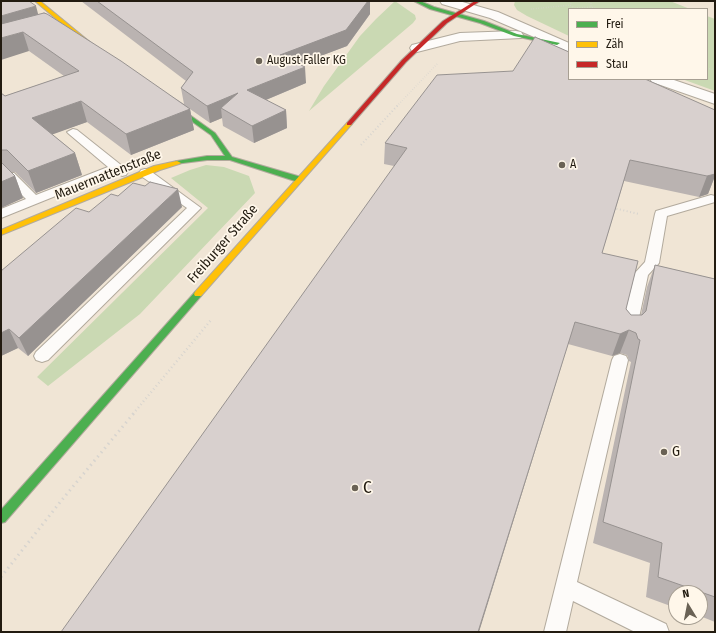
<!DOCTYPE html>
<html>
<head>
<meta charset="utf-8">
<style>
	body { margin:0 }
	#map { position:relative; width:716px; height:633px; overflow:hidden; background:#f0e5d5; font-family:"Fira Sans Condensed",sans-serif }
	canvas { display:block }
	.frame { position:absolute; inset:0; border:2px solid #221b10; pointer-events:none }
	.legend { position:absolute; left:568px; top:8px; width:140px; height:72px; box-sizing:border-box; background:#fff7ea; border:1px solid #a79f93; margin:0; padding:5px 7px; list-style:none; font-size:12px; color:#221b10 }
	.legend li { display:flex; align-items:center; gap:8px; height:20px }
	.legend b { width:20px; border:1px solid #a79f93 }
	.north { position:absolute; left:668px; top:585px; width:40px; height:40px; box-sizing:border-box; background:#fff7ea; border:1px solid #a79f93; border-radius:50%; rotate:350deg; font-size:11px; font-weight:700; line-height:16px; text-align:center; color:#221b10 }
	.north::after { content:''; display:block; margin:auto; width:14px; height:18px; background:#6a6255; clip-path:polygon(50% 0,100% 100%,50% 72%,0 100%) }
</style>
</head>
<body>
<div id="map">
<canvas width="716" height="633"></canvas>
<div class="frame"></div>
<ul class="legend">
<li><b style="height:5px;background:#4caf50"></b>Frei</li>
<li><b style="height:5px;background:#ffc107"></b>Zäh</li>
<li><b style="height:5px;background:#c62828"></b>Stau</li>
</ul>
<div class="north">N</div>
</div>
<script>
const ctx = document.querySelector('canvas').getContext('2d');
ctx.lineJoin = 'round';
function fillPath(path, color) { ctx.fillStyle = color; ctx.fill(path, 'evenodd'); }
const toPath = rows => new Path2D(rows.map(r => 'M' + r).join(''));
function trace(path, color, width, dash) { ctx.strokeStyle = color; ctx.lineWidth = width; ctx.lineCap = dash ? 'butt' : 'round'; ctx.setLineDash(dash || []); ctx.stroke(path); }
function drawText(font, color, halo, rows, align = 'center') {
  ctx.font = font + ' "Fira Sans Condensed",sans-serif'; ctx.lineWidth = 3.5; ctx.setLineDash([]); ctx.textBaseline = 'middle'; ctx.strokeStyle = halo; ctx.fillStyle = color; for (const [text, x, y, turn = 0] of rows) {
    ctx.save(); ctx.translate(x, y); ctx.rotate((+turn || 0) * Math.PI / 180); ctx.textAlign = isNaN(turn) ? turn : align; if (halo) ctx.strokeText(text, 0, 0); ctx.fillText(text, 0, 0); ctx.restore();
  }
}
fillPath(toPath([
	[395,1,415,15,416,19,413,23,309,111,324,86,360,36,376,19],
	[515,1,670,1,690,9,569,9,569,36,527,16,517,10,514,5],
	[707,16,715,19,715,91,682,79,707,79],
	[206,165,224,167,249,176,255,193,140,314,48,386,37,377,208,208,171,178,190,170]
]), '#cad9b3');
const lane = toPath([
	[73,129,77,130,126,169,128,172,126,175,122,176,115,172,1,218,1,209,26,199,6,179,4,176,6,173,14,173,36,195,108,167,69,134,67,132,73,129],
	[145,169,149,170,201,208,48,360,42,362,36,360,34,356,36,352,187,208,141,176,139,173,141,170,145,169],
	[711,195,715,196,715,202,667,216,659,263,648,275,636,332,633,336,628,337,623,336,620,332,634,274,645,262,655,214,656,211,711,195],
	[620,354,626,356,628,360,577,582,666,624,669,632,635,632,573,601,566,632,544,632,612,360,614,356,620,354]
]);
const street = toPath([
	[440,1,459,1,498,12,569,43,569,52,490,18,442,4,440,1],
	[516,31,521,32,523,35,521,38,460,41,417,52,412,51,410,48,412,45,460,33,516,31],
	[650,79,671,79,715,94,715,104,652,82,650,79]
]);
const fast = toPath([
	[414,1,420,1,434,7,484,21,517,34,560,43,557,45,514,36,480,23,430,9,414,1],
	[166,101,170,101,215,133,232,157,301,177,302,179,298,181,295,181,230,160,207,160,175,164,173,163,177,161,207,156,225,156,211,135,166,103,166,101],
	[198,291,202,294,201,296,5,522,1,523,1,510,195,292,198,291]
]);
const slow = toPath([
	[35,1,40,1,97,48,97,50,93,50,35,1],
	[349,122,352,124,351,125,201,296,195,296,194,294,195,292,347,123,349,122],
	[177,161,181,163,179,164,160,170,1,235,1,230,154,166,177,161]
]);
const jam = toPath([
	[475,1,480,1,447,23,406,62,351,125,347,125,347,123,402,60,443,21,475,1]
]);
trace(lane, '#b2aa9d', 2);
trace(street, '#b2aa9d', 2);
trace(fast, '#b2aa9d', 2);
trace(slow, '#b2aa9d', 2);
trace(jam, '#b2aa9d', 2);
trace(toPath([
	[572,1,570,5,575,8,591,7],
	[584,1,591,3,591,7,598,9],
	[531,9,570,5],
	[707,68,715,70],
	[397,106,438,63]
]), '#d7d4cf', 1.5, [0.5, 2]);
trace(toPath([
	[361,145,398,105],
	[613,208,639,214]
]), '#d7d4cf', 2, [1, 2.5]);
trace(toPath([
	[133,414,211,320]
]), '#d7d4cf', 2.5, [1, 3]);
trace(toPath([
	[1,577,61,501,134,413]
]), '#d7d4cf', 3, [1.5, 4]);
fillPath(lane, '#fdfbf9');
fillPath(street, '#fdfbf9');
fillPath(fast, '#4caf50');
fillPath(slow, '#ffc107');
fillPath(jam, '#c62828');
fillPath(toPath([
	[1,1,38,14,184,104,181,88,186,81,81,1,370,1,370,14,347,46,299,64,306,83,266,100,286,110,287,128,254,143,223,126,222,118,210,123,190,109,194,130,131,155,87,122,52,134,75,153,82,175,36,193,15,172,10,172,15,176,23,198,1,208,1,93,5,96,64,76,29,51],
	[569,52,715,110,715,176,708,194,699,197,624,181,602,253,626,309,631,315,641,315,647,287,655,265,715,279,715,622,700,616,700,593,676,593,676,608,646,597,650,563,593,543,631,362,629,361,627,355,620,353,612,356,568,344,394,166,384,164,385,143,513,71],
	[145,186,182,207,28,356,18,348,1,356,1,271,89,212,118,196]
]), '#bab3b1');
fillPath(toPath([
	[368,1,370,1,370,14,347,46,281,71,280,55],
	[36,6,41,25,1,36,1,16],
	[23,32,29,51,1,60,1,38],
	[305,67,306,83,249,107,247,90],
	[238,93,221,108,222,118,210,123,207,106],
	[81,101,87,122,40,139,32,118],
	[190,109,194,130,131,155,126,134],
	[286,110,287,128,254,143,252,126],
	[75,153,82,175,36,193,28,171],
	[715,174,715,176,708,194,699,197,707,176],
	[15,176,23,198,1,208,1,182],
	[178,189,182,207,28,356,19,338],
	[575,322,479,632,478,632],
	[9,329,18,348,1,356,1,333],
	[629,330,620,353,612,356,620,334]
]), '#979290');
const building = toPath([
	[1,1,29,1,36,6,1,16,1,1],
	[97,1,368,1,346,30,280,55,305,67,247,90,286,110,252,126,221,108,238,93,207,106,181,88,193,72,97,1],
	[44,13,47,14,121,61,190,109,126,134,81,101,32,118,75,153,28,171,7,150,1,150,1,93,5,96,79,71,23,32,1,38,1,24,44,13],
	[535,37,569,52,569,79,645,79,715,110,715,174,707,176,630,160,602,253,638,261,626,309,631,315,642,315,646,311,655,265,715,279,715,597,658,577,662,543,603,522,640,340,638,339,636,333,629,330,620,334,575,322,478,632,61,632,407,148,385,143,437,75,513,71,535,37],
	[1,162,15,176,1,182,1,162],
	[150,182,178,189,19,338,9,329,1,333,1,271,76,208,89,212,111,194,118,196,133,183,145,186,150,182]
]);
fillPath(building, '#d8d0ce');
trace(building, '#979290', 1);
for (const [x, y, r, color] of [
	[259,61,4,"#6a6255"],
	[562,165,4,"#6a6255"],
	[664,452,4,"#6a6255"],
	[355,488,4,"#6a6255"]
]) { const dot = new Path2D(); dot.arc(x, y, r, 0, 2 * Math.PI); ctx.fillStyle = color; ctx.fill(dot); trace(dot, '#fff7ea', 1.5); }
drawText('12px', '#221b10', '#fff7ea', [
	["August Faller KG",267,61],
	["A",570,165]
], 'left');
drawText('14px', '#221b10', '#fff7ea', [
	["Mauermattenstraße",108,175,-22],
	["Freiburger Straße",223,244,-49]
]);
drawText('14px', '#221b10', '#fff7ea', [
	["G",672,452]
], 'left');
drawText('17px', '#221b10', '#fff7ea', [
	["C",363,488]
], 'left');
</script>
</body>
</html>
